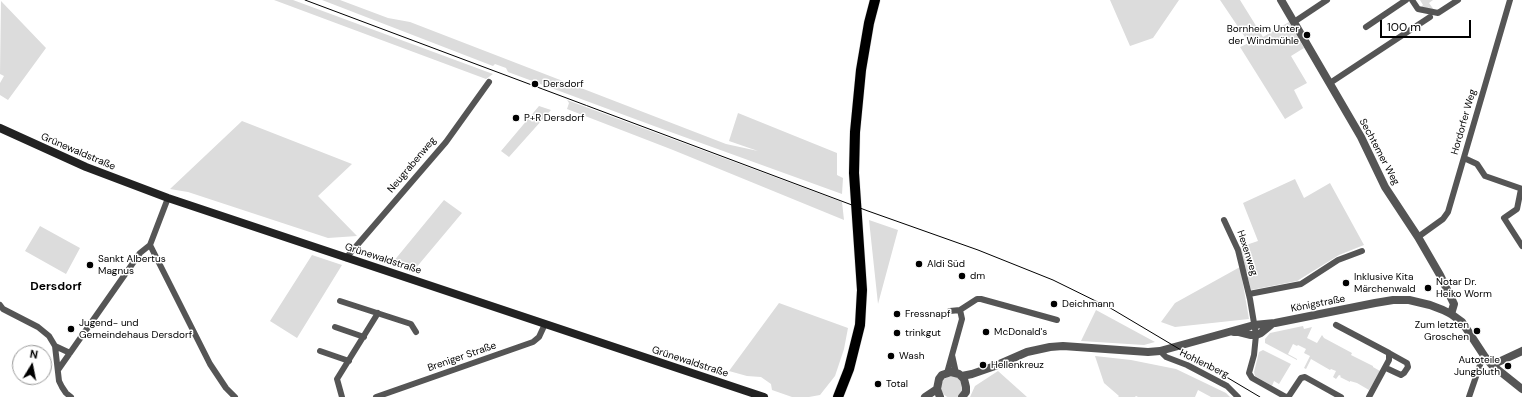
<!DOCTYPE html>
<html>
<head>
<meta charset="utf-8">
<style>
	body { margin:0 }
	#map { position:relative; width:1522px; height:397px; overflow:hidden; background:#fff; font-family:"DM Sans",sans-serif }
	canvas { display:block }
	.north { position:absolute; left:12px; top:345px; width:40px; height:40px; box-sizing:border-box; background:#fff; border:1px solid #999; border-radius:50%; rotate:10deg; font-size:11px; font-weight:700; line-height:16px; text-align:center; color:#000 }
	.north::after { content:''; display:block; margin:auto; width:14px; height:18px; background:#000; clip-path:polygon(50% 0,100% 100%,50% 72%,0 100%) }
	.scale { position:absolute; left:1380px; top:20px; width:91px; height:18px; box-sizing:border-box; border:2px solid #000; border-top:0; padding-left:5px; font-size:12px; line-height:14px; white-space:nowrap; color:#000; -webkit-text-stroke:3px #fff; paint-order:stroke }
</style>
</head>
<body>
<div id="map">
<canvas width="1522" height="397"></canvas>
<div class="north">N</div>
<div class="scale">100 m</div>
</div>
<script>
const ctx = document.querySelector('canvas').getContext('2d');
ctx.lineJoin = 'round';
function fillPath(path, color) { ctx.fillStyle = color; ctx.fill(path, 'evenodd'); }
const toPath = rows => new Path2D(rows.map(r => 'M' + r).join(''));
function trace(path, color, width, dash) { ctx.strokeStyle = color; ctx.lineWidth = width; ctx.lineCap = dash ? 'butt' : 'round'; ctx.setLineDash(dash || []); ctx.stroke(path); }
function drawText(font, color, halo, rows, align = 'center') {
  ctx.font = font + ' "DM Sans",sans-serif'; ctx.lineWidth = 3; ctx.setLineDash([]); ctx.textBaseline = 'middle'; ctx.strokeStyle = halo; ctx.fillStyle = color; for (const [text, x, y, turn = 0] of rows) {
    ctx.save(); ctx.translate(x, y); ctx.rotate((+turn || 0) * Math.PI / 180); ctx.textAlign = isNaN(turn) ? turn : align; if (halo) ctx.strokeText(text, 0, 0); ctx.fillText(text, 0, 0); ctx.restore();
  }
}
fillPath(toPath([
	[274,0,293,0,493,74,486,79],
	[322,0,340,0,388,18,410,22,726,144,758,151,729,141,738,113,837,153,837,175,843,178,842,194,654,126,508,72,506,68,495,64,493,66],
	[1110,0,1179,0,1153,38,1130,46],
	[1220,0,1240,0,1263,37,1289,22,1304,48,1291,56,1307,83,1294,90,1303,108,1285,119,1240,47,1249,43],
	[1420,0,1433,0,1429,3,1434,10,1420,8,1423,5],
	[1,1,46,48,8,100,0,95,0,83,4,76,0,74],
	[567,100,842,202,844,220,673,150,567,109,569,103],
	[539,106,551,110,509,157,501,151],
	[242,121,352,164,318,196,357,236,328,238,188,192,170,189],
	[1295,179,1304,198,1330,183,1364,245,1339,255,1297,281,1251,290,1240,247,1258,241,1243,203],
	[444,200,462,213,415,269,393,262],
	[869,220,898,230,878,304],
	[40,226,80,248,66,274,25,251],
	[312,255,342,265,297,338,270,321],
	[1240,267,1249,319,1175,327,1161,322,1175,303],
	[779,303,848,328,844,349,835,376,820,395,809,397,792,397,772,390,771,384,761,377,747,376,729,371],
	[1096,310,1155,342,1144,345,1081,341],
	[1303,326,1304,329,1312,327,1307,338,1317,343,1322,335,1324,338,1352,353,1351,355,1373,366,1373,367,1380,371,1369,390,1357,383,1350,381,1350,382,1340,377,1341,376,1339,375,1336,379,1333,377,1336,371,1331,369,1330,370,1311,359,1306,369,1304,368,1310,356,1304,353,1306,349,1298,345,1297,346,1293,344,1288,354,1297,359,1297,360,1265,343,1265,339,1270,333],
	[1263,350,1291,364,1279,384,1274,381,1272,386,1255,376,1254,372,1259,352],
	[1095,356,1131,360,1176,369,1226,393,1230,397,1211,397,1198,390,1195,397,1138,397,1136,396,1135,397,1118,397,1119,396,1104,383],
	[998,371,1027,397,970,397,975,386],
	'941 387a11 11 0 1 1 22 0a11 11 0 1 1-22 0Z'
]), '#dcdcdc');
const primary = toPath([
	[838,397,849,369,860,325,862,290,854,173,855,132,861,70,869,23,875,0]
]);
trace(primary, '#dbdbdb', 11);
trace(toPath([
	[1412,0,1418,9,1438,13,1458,0],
	[1294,22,1327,0],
	[1366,27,1406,0],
	[1330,83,1430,17],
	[1464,158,1477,164,1485,176,1522,189],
	[1521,189,1517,209,1504,218,1522,246],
	[1224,220,1238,250,1250,299,1256,335,1254,355,1249,373,1252,378,1286,397,1289,396,1301,378,1305,377,1341,397],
	[1418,237,1443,219,1448,212,1510,0],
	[150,245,210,364,226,388,235,397],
	[346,258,446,142,489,82],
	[1249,294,1301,284,1338,260,1362,251],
	[340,301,411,324,416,332],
	[0,305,3,309,38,327,49,336,55,346,59,381,62,387,66,393,71,397],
	[950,311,960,310,977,299,981,299,1057,320],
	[1336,325,1389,353,1389,360,1369,397],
	[335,327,364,337],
	[55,346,70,353],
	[320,351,349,361],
	[1160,351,1166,357,1187,365,1227,386,1238,397],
	[952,355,956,373],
	[1386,368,1401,375,1404,373,1408,367,1407,363,1389,353],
	[58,370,140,253,150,245,168,198],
	[947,373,962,319,960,310],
	[342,397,337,379,378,313],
	[376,397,533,342,539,337,545,324],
	[1469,397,1481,362,1485,357]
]), '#555', 6);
trace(toPath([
	[1281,0,1361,137,1385,187,1418,237,1440,275,1454,304,1451,314],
	[1234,332,1239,332,1251,335,1256,335,1261,333,1272,324],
	[1492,365,1522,351],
	[962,376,972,374,995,366,1027,352,1050,347,1063,346,1148,352,1160,351,1254,325,1275,323,1375,303,1393,300,1409,300,1430,305,1443,310,1451,314,1462,322,1485,357,1492,365,1522,389],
	[925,397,937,389],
	[940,397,937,389,939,379,942,375,951,372,959,374,964,379,966,387,966,392,962,397]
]), '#555', 8);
trace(toPath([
	[0,128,86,167,168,198,764,397]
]), '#222', 8);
trace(primary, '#000', 10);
trace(toPath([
	[305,0,868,211,978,250,1053,280,1112,309,1260,397]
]), '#000', 1);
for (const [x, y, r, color] of [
	[1307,35,4,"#000"],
	[535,84,4,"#000"],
	[516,118,4,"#000"],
	[919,264,4,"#000"],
	[90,265,4,"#000"],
	[962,276,4,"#000"],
	[1346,283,4,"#000"],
	[1428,288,4,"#000"],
	[1054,304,4,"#000"],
	[897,314,4,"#000"],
	[71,329,4,"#000"],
	[1477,331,4,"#000"],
	[986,332,4,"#000"],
	[897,333,4,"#000"],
	[891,356,4,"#000"],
	[983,365,4,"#000"],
	[1508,366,4,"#000"],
	[878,384,4,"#000"]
]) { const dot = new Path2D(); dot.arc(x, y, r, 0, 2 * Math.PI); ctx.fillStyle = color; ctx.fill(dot); trace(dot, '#fff', 1.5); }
drawText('10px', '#000', '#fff', [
	["Bornheim Unter",1299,29,"right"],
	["der Windmühle",1299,41,"right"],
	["Dersdorf",543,84],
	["P+R Dersdorf",524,118],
	["Sankt Albertus",98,259],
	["Magnus",98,271],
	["Aldi Süd",927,264],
	["dm",970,276],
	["Inklusive Kita",1354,277],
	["Märchenwald",1354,289],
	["Notar Dr.",1436,282],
	["Heiko Worm",1436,294],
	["Deichmann",1062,304],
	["Fressnapf",905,314],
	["Jugend- und",79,323],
	["Gemeindehaus Dersdorf",79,335],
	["Zum letzten",1469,325,"right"],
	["Groschen",1469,337,"right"],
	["McDonald's",994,332],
	["trinkgut",905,333],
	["Wash",899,356],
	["Autoteile",1500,360,"right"],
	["Jungbluth",1500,372,"right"],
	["Hellenkreuz",991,365],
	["Total",886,384]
], 'left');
drawText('10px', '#000', '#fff', [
	["Hordorfer Weg",1464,122,-74],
	["Grünewaldstraße",78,152,23],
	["Sechtemer Weg",1379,152,62],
	["Neugrabenweg",412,165,-50],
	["Hexenweg",1247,253,72],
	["Grünewaldstraße",383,259,18],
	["Königstraße",1318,304,-11],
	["Breniger Straße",462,357,-19],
	["Grünewaldstraße",690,362,18],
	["Hohlenberg",1204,364,26]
]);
drawText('bold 12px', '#000', '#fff', [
	["Dersdorf",56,287]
]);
</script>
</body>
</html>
